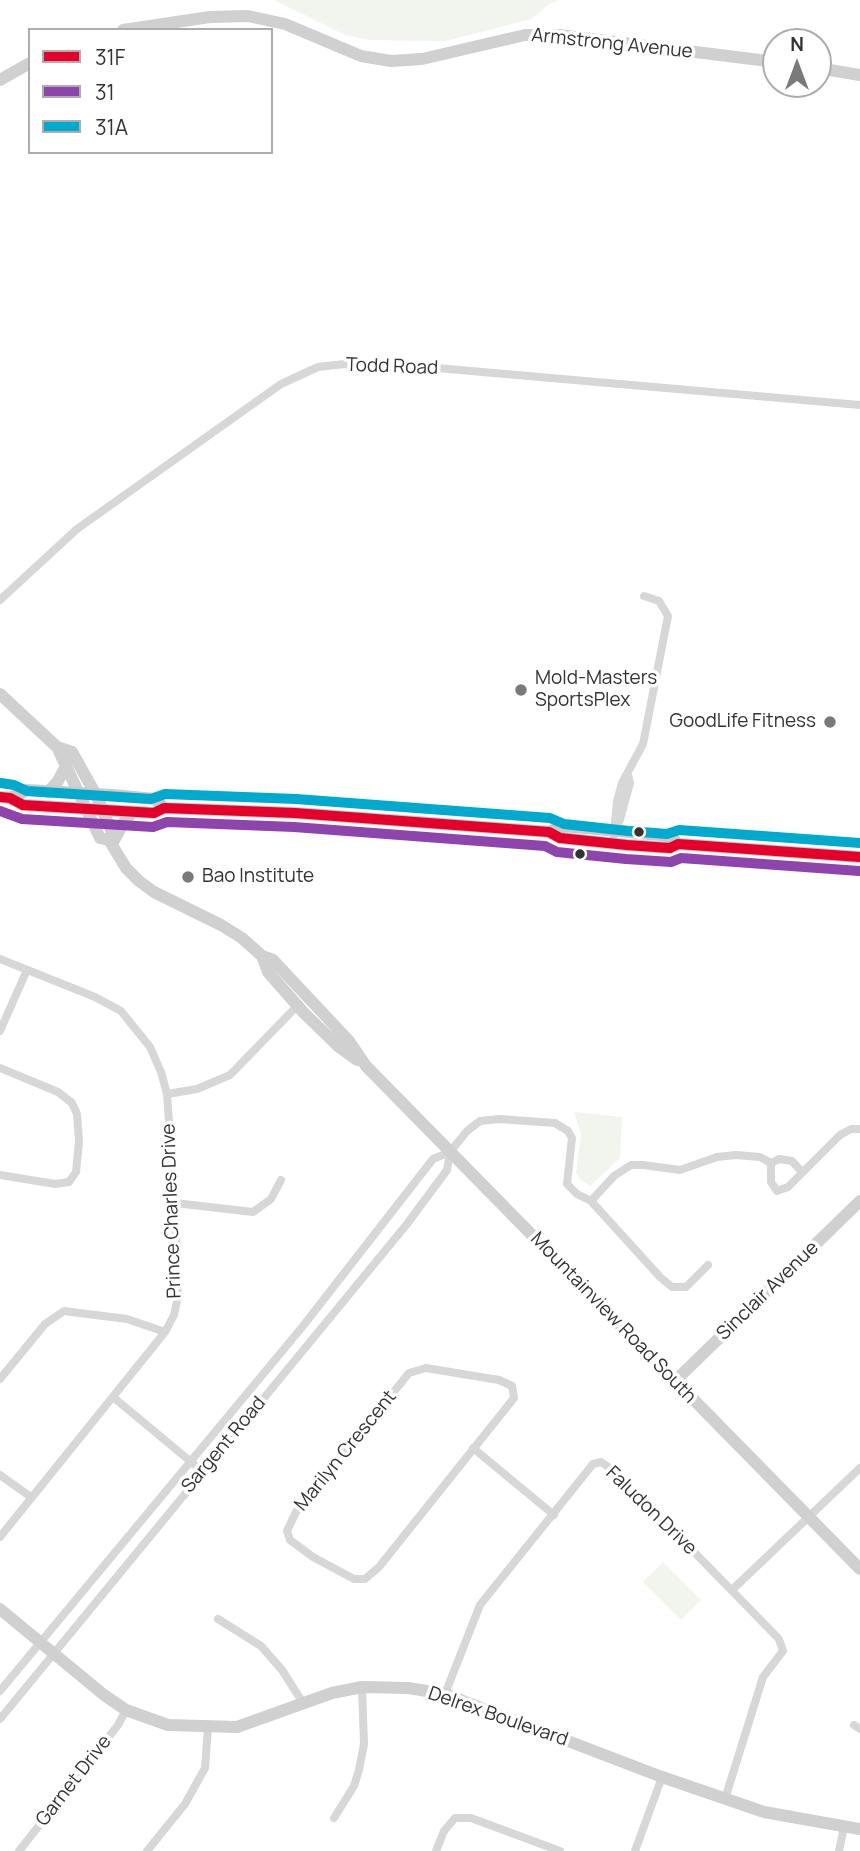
<!DOCTYPE html>
<html>
<head>
<meta charset="utf-8">
<style>
	body { margin:0 }
	#map { position:relative; width:860px; height:1851px; overflow:hidden; background:#fff; font-family:Manrope,sans-serif }
	canvas { display:block }
	.legend { position:absolute; left:28px; top:28px; width:245px; height:126px; box-sizing:border-box; background:#fff; border:2px solid #adadad; margin:0; padding:9px 12px; list-style:none; font-size:21px; color:#333 }
	.legend li { display:flex; align-items:center; gap:14px; height:35px }
	.legend b { width:35px; border:2px solid #adadad }
	.north { position:absolute; left:762px; top:28px; width:70px; height:70px; box-sizing:border-box; background:#fff; border:2px solid #adadad; border-radius:50%; rotate:0deg; font-size:19px; font-weight:700; line-height:28px; text-align:center; color:#333 }
	.north::after { content:''; display:block; margin:auto; width:24px; height:32px; background:#7a7a7a; clip-path:polygon(50% 0,100% 100%,50% 72%,0 100%) }
</style>
</head>
<body>
<div id="map">
<canvas width="860" height="1851"></canvas>
<ul class="legend">
<li><b style="height:9px;background:#e4002b"></b>31F</li>
<li><b style="height:9px;background:#8e44ad"></b>31</li>
<li><b style="height:9px;background:#00a9ce"></b>31A</li>
</ul>
<div class="north">N</div>
</div>
<script>
const ctx = document.querySelector('canvas').getContext('2d');
ctx.lineJoin = 'round';
function fillPath(path, color) { ctx.fillStyle = color; ctx.fill(path, 'evenodd'); }
const toPath = rows => new Path2D(rows.map(r => 'M' + r).join(''));
function trace(path, color, width, dash) { ctx.strokeStyle = color; ctx.lineWidth = width; ctx.lineCap = dash ? 'butt' : 'round'; ctx.setLineDash(dash || []); ctx.stroke(path); }
function drawText(font, color, halo, rows, align = 'center') {
  ctx.font = font + ' Manrope,sans-serif'; ctx.lineWidth = 7; ctx.setLineDash([]); ctx.textBaseline = 'middle'; ctx.strokeStyle = halo; ctx.fillStyle = color; for (const [text, x, y, turn = 0] of rows) {
    ctx.save(); ctx.translate(x, y); ctx.rotate((+turn || 0) * Math.PI / 180); ctx.textAlign = isNaN(turn) ? turn : align; if (halo) ctx.strokeText(text, 0, 0); ctx.fillText(text, 0, 0); ctx.restore();
  }
}
fillPath(toPath([
	[274,0,560,0,551,3,531,19,446,41,371,40,345,35],
	[574,1112,622,1117,620,1158,590,1186,581,1180,576,1173,581,1134],
	[663,1562,701,1600,681,1620,643,1582]
]), '#f1f5ed');
trace(toPath([
	[0,600,77,529,281,384,318,367,344,364,414,366,860,405],
	[615,828,620,820,630,783,628,775],
	[613,843,617,801,622,783,643,744,668,616,659,601,644,596],
	[0,959,95,997,121,1011,150,1047,161,1072,167,1094,175,1203,178,1297,174,1315,165,1332,0,1537],
	[0,1031,27,970],
	[0,1068,58,1092,72,1103,77,1114,79,1141,76,1172,69,1182,55,1184,0,1175],
	[167,1094,197,1089,230,1075,299,1004],
	[771,1163,771,1182,777,1191,788,1187,840,1135,851,1129,860,1129],
	[591,1201,614,1176,631,1165,643,1165,680,1170,717,1157,736,1155,760,1157,771,1163,779,1159,792,1161,802,1172],
	[175,1203,253,1212,271,1199,281,1180],
	[426,1368,499,1380,512,1386,514,1398,379,1567,365,1579,354,1579,313,1557,290,1540,287,1531,296,1512,409,1373,426,1368],
	[0,1379,45,1324,64,1311,127,1319,165,1332],
	[113,1397,202,1471],
	[473,1448,554,1515],
	[0,1475,31,1497],
	[732,1590,860,1468],
	[218,1619,261,1646,282,1670,303,1703],
	[0,1691,303,1326,433,1159,450,1152,467,1131,480,1121,499,1119,555,1123,568,1131,572,1138,567,1184,577,1194,591,1201,660,1277,672,1287,686,1287,708,1265],
	[445,1694,480,1605,593,1464,601,1462,617,1473,779,1639,783,1651,763,1677,725,1799],
	[0,1719,407,1224,447,1170,450,1152],
	[854,1725,860,1729],
	[334,1818,354,1786,359,1770,364,1744,362,1687],
	[19,1851,118,1725,126,1710],
	[147,1851,185,1804,205,1768,208,1728],
	[436,1851,444,1831,455,1818,471,1818,560,1851],
	[635,1851,662,1777],
	[839,1851,844,1827]
]), '#d7d7d7', 8);
trace(toPath([
	[123,30,210,17,248,16,285,24,361,56,391,61,422,59,525,35,559,35,776,62],
	[818,68,860,75],
	[0,80,30,63],
	[0,694,57,747,72,752,96,795,112,832,109,840],
	[57,747,100,838,109,840,126,868,139,881,154,892,221,925,242,938,262,956,273,960,349,1041,366,1066,860,1569],
	[48,792,58,781,66,766],
	[113,842,124,822,133,812],
	[262,956,268,972,304,1013,339,1047,357,1060],
	[675,1381,860,1201],
	[0,1609,104,1695,126,1710,168,1725,237,1727,332,1693,362,1687,408,1688,445,1694,662,1777,764,1812,860,1829]
]), '#d0d0d0', 12);
trace(toPath([
	[0,797,10,798,23,805,154,813,164,808,295,813,549,832,560,838,627,845,670,848,678,844,860,857],
	[10,798,27,790,112,795,155,799,164,808],
	[549,832,562,826,598,829,670,836,678,844]
]), '#cacaca', 12);
trace(toPath([
	[0,797,10,798,23,805,154,813,164,808,295,813,549,832,560,838,627,845,670,848,678,844,860,857]
]), '#e4002b', 10);
trace(toPath([
	[0,811,22,819,153,827,167,822,294,827,545,846,557,852,626,859,671,862,681,858,859,871]
]), '#8e44ad', 10);
trace(toPath([
	[1,783,14,785,27,791,151,799,165,794,296,799,550,818,564,824,628,831,667,834,679,830,860,843]
]), '#00a9ce', 10);
for (const [x, y, r, color] of [
	[521,690,7,"#7a7a7a"],
	[830,722,7,"#7a7a7a"],
	[639,832,6,"#333"],
	[580,854,6,"#333"],
	[188,877,7,"#7a7a7a"]
]) { const dot = new Path2D(); dot.arc(x, y, r, 0, 2 * Math.PI); ctx.fillStyle = color; ctx.fill(dot); trace(dot, '#fff', 2.5); }
drawText('19px', '#333', '#fff', [
	["Armstrong Avenue",612,44,6],
	["Todd Road",392,367,2],
	["Prince Charles Drive",172,1211,-92],
	["Sinclair Avenue",768,1291,-44],
	["Mountainview Road South",613,1318,46],
	["Sargent Road",224,1445,-50],
	["Marilyn Crescent",346,1451,-51],
	["Faludon Drive",651,1511,44],
	["Delrex Boulevard",498,1717,19],
	["Garnet Drive",74,1781,-52]
]);
drawText('19px', '#333', '#fff', [
	["Mold-Masters",535,679],
	["SportsPlex",535,701],
	["GoodLife Fitness",816,722,"right"],
	["Bao Institute",202,877]
], 'left');
</script>
</body>
</html>
